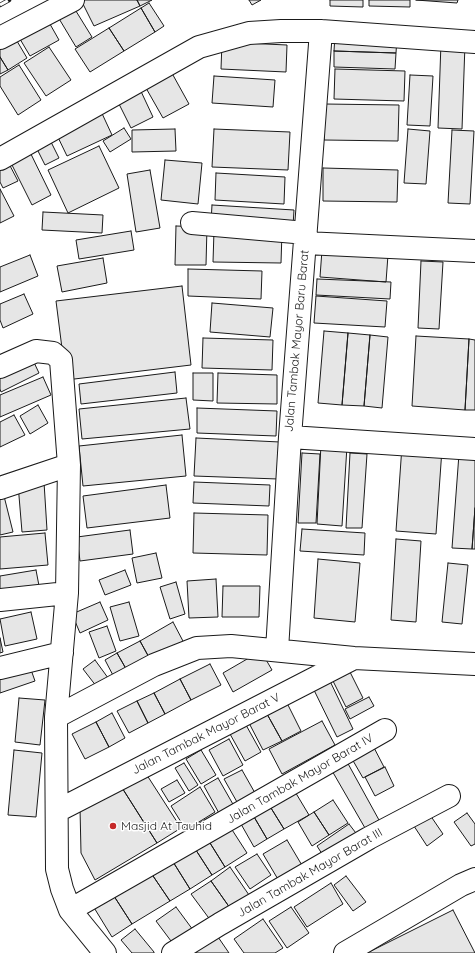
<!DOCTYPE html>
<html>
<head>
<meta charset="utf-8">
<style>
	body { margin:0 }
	canvas { display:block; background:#fff }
</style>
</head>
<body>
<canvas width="475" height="953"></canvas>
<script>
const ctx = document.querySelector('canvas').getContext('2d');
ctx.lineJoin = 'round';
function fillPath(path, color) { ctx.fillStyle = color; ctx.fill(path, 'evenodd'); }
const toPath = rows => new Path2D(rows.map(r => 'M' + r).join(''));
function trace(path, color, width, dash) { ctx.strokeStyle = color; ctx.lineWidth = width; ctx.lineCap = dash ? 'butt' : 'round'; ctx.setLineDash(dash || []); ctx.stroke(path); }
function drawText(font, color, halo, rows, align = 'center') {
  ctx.font = font + ' Quicksand,sans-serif'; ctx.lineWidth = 3; ctx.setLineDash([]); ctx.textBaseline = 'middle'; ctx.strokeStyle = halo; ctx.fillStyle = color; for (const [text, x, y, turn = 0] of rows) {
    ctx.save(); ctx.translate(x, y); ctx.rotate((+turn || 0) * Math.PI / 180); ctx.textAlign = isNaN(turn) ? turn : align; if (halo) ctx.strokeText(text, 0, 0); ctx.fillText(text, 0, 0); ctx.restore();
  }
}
const building = toPath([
	[81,0,137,0,140,6,94,26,81,0],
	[137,0,152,0,140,6,137,0],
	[249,0,261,0,252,5,249,0],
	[330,0,363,0,363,7,330,6,330,0],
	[369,0,410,0,410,7,369,6,369,0],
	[416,0,458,0,457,3,416,0],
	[71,3,92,37,76,47,55,12,71,3],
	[149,3,164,26,155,32,141,8,149,3],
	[141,8,155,32,124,51,109,28,141,8],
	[46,17,59,40,30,56,17,34,46,17],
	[109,28,124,51,90,72,75,49,109,28],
	[335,35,397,37,396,53,334,51,335,35],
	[14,36,27,58,8,70,0,57,0,44,14,36],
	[222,42,287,45,286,72,221,69,222,42],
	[441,43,465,44,462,129,438,128,441,43],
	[49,47,71,80,46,96,24,63,49,47],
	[334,51,396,53,395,69,334,67,334,51],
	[0,57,8,70,0,74,0,57],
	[19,65,41,100,18,115,0,86,0,77,19,65],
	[168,66,189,104,163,118,142,81,168,66],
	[335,69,405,71,404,101,334,99,335,69],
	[410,75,433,76,430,126,407,125,410,75],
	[214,76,275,80,273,107,212,103,214,76],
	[138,85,153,117,131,128,115,96,138,85],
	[324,104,399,105,398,141,324,140,324,104],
	[99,107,112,135,67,156,54,129,99,107],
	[124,128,131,139,110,152,103,141,124,128],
	[175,129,176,151,132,152,132,130,175,129],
	[214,129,290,132,288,170,212,167,214,129],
	[408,129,430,131,426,184,404,183,408,129],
	[452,130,474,131,470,204,448,203,452,130],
	[47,134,59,158,45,165,33,141,47,134],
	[99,146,119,188,68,213,48,170,99,146],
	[28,148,51,195,32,205,8,157,28,148],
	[7,160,18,181,3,188,0,182,0,163,7,160],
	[165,160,202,163,198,204,161,200,165,160],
	[323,168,398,170,397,202,323,201,323,168],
	[150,170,160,228,136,232,127,174,150,170],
	[216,173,285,177,284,204,215,200,216,173],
	[0,189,14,216,0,223,0,189],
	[212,205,294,210,293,226,211,222,212,205],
	[43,212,103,215,102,233,42,230,43,212],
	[176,226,207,227,206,265,175,265,176,226],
	[131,231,134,250,79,259,76,240,131,231],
	[214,231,282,232,281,263,213,262,214,231],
	[322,250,388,255,386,282,320,277,322,250],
	[30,255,38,276,0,292,0,267,30,255],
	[103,258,107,283,62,292,57,266,103,258],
	[421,261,443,262,439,329,418,328,421,261],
	[188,269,262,271,261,299,188,296,188,269],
	[317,279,391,282,390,299,316,295,317,279],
	[182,286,191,365,66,380,56,301,182,286],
	[24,294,33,314,3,328,0,320,0,304,24,294],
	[316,296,387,301,385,327,314,323,316,296],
	[212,303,273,308,270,337,210,332,212,303],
	[324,331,348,333,342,405,318,403,324,331],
	[348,333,370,335,364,406,342,405,348,333],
	[370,335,388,337,382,408,364,406,370,335],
	[416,336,469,339,465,410,412,406,416,336],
	[203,338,273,340,272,370,202,368,203,338],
	[469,339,475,340,475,410,465,410,469,339],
	[30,354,39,373,1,392,0,389,0,369,30,354],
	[175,372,177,393,81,404,79,384,175,372],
	[193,373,213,373,213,401,193,400,193,373],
	[218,373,277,375,277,404,217,403,218,373],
	[43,377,51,395,0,417,0,395,43,377],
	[186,398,190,429,82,439,79,409,186,398],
	[38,405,48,423,30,434,20,416,38,405],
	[197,408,277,411,276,436,197,433,197,408],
	[14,415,25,435,0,447,0,422,14,415],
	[182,435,186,476,83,486,79,446,182,435],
	[196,438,280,442,278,479,194,476,196,438],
	[321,444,347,446,342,526,317,524,321,444],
	[402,446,442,449,436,534,396,531,402,446],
	[302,453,320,454,316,523,298,523,302,453],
	[350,453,367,454,362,528,346,528,350,453],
	[459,454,475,455,475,508,472,549,452,548,459,454],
	[44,482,47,530,22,532,18,484,44,482],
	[194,482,270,485,269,506,193,503,194,482],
	[166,485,170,518,87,528,83,496,166,485],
	[3,492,13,532,0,535,0,493,3,492],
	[475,508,475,549,472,549,475,508],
	[194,513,268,515,267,555,193,553,194,513],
	[302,529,365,533,364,555,300,551,302,529],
	[130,530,133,554,80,561,77,537,130,530],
	[45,533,48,565,0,569,0,537,45,533],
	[396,539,421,541,416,622,391,620,396,539],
	[156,553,162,578,137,583,132,558,156,553],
	[318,559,360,563,355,622,314,618,318,559],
	[448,563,468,565,462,624,442,622,448,563],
	[36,570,40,591,0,597,0,576,36,570],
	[125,570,131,585,105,595,99,580,125,570],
	[216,579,218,617,189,618,187,581,216,579],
	[176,582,185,614,170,619,160,587,176,582],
	[223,586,260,586,259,617,222,617,223,586],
	[100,602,108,620,80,633,72,614,100,602],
	[129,602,139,636,120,641,110,607,129,602],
	[31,612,37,639,5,646,0,619,31,612],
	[173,622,184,643,151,661,140,641,173,622],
	[107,626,116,651,99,658,89,632,107,626],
	[0,638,3,652,0,653,0,638],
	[140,641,151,661,129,674,117,653,140,641],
	[261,651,272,670,233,692,223,673,261,651],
	[117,653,129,674,116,681,105,660,117,653],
	[95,660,111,682,100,691,83,669,95,660],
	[29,664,35,681,0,693,0,675,29,664],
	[210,664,221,685,191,700,180,679,210,664],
	[346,664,363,698,346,707,329,673,346,664],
	[328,677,353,729,337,737,311,684,328,677],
	[180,679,191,700,165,714,154,693,180,679],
	[154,693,165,714,148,723,137,701,154,693],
	[369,697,374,706,350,719,345,709,369,697],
	[19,698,45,700,40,745,15,742,19,698],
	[137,701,148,723,129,733,117,711,137,701],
	[287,703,301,731,282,741,267,714,287,703],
	[112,713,125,738,109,747,96,722,112,713],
	[267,714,282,741,263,750,249,723,267,714],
	[322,721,335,745,282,774,269,749,322,721],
	[96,722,109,747,85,759,72,734,96,722],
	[246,725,261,752,245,761,230,734,246,725],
	[229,739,243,765,223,776,209,750,229,739],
	[370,740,384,767,363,778,348,752,370,740],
	[14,750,42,753,36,817,8,815,14,750],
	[201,750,216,775,201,784,186,759,201,750],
	[346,760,379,820,365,828,331,769,346,760],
	[184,763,198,785,189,791,175,768,184,763],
	[385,767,394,786,375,796,365,777,385,767],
	[143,769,181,828,157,843,119,783,143,769],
	[242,770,255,793,237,802,224,779,242,770],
	[218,778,234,806,220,815,204,786,218,778],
	[177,780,185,793,169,802,161,789,177,780],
	[119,783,157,843,95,880,81,853,80,808,119,783],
	[291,785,309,815,284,829,266,800,291,785],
	[200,787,215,812,186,830,171,806,200,787],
	[266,800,284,829,267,839,250,810,266,800],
	[333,800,348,823,329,835,314,812,333,800],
	[250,810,267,839,254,847,237,817,250,810],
	[314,812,329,835,312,846,298,822,314,812],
	[428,812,443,834,427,846,412,823,428,812],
	[467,813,475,824,475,844,471,846,454,822,467,813],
	[227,822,247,853,225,867,205,835,227,822],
	[349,824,359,837,326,860,317,846,349,824],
	[205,835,225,867,212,875,192,844,205,835],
	[287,840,303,867,279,881,263,854,287,840],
	[192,844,212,875,190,889,170,857,192,844],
	[257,854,271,875,250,889,235,867,257,854],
	[170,857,190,889,170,901,149,870,170,857],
	[230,867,249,895,230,908,211,881,230,867],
	[149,870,170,901,132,924,112,893,149,870],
	[346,876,366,902,353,911,334,885,346,876],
	[211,881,230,908,211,921,191,894,211,881],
	[331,883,343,904,307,927,294,907,331,883],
	[112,893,132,924,112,937,93,906,112,893],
	[176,907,193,930,174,945,156,921,176,907],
	[291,907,309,933,287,948,269,921,291,907],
	[453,910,475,953,367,953,453,910],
	[263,919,283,948,275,953,244,953,234,939,263,919],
	[135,929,154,952,154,953,132,953,121,940,135,929],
	[216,934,229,953,197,953,194,949,216,934]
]);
fillPath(building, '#e6e6e6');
trace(building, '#1a1a1a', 1);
const minor = toPath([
	[0,38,73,0],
	[0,159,199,47,249,33,281,31,321,31,475,42],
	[192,223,306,233],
	[305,243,475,251],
	[0,367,36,351,53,353,61,360,69,465,67,593,56,717,57,869,62,889,70,910,105,953],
	[290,437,475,449],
	[0,488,69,465],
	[0,600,67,593],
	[277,650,290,437,321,31],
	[0,668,62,653],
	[56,717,154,665,197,648,231,646,354,658,475,664],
	[57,811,354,658],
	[70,910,385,730],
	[173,953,220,924,369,838,449,796],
	[345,953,461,885,475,879]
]);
trace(minor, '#1a1a1a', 24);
trace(minor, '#fff', 22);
const rail = toPath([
	[0,5,9,0]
]);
trace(rail, '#1a1a1a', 4.5);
trace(rail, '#fff', 3, [9]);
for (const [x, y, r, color] of [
	[113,826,4,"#c62828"]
]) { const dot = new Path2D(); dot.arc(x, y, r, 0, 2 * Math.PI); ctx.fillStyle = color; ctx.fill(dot); trace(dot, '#fff', 1.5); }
drawText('12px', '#1a1a1a', '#fff', [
	["Jalan Tambak Mayor Baru Barat",297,341,-85],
	["Jalan Tambak Mayor Barat V",206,734,-27],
	["Jalan Tambak Mayor Barat IV",300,779,-30],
	["Jalan Tambak Mayor Barat III",310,873,-30]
]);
drawText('12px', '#1a1a1a', '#fff', [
	["Masjid At Tauhid",121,826]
], 'left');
</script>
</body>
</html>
